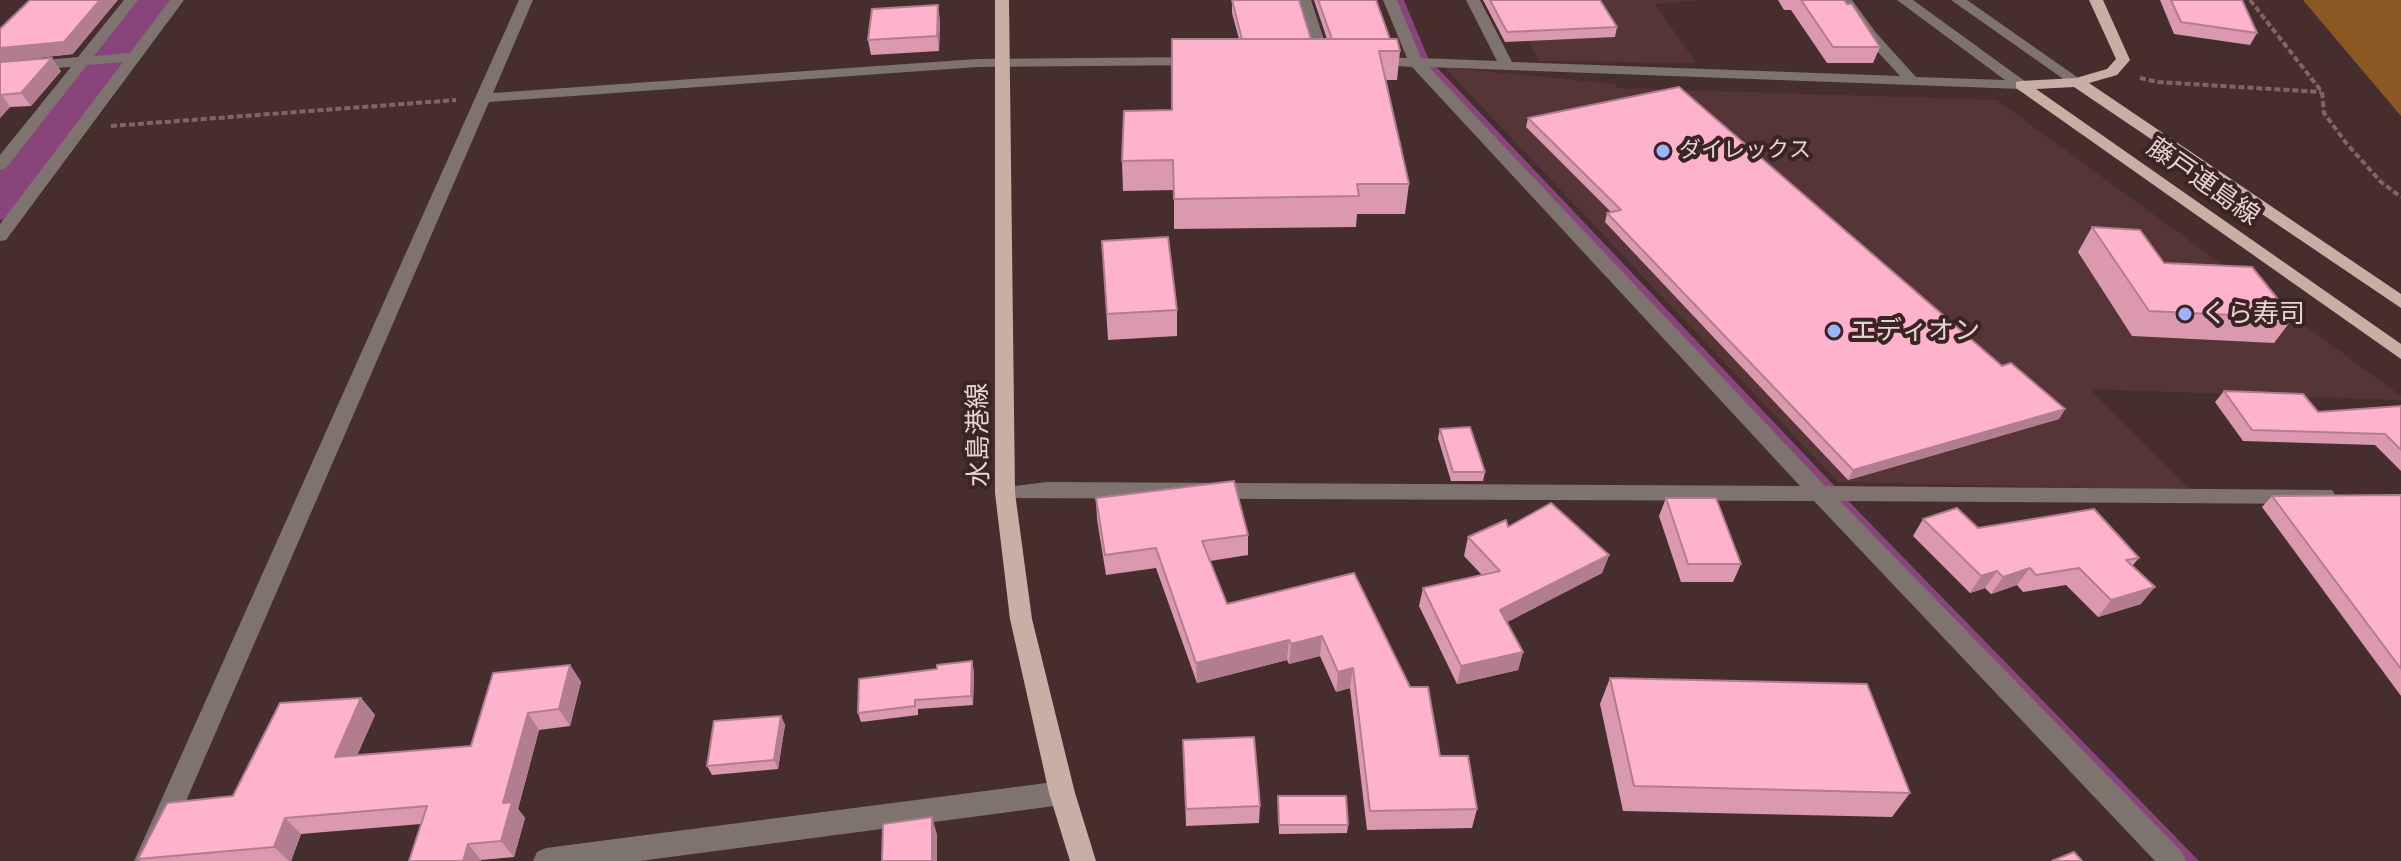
<!DOCTYPE html>
<html>
<head>
<meta charset="utf-8">
<style>
	body { margin:0 }
	canvas { display:block; background:#472e2e }
</style>
</head>
<body>
<canvas width="2401" height="861"></canvas>
<script>
const ctx = document.querySelector('canvas').getContext('2d');
ctx.lineJoin = 'round';
function fillPath(path, color) { ctx.fillStyle = color; ctx.fill(path, 'evenodd'); }
const toPath = rows => new Path2D(rows.map(r => 'M' + r).join(''));
function trace(path, color, width, dash) { ctx.strokeStyle = color; ctx.lineWidth = width; ctx.lineCap = dash ? 'butt' : 'round'; ctx.setLineDash(dash || []); ctx.stroke(path); }
function drawText(font, color, halo, rows, align = 'center') {
  ctx.font = font + ' Cabin,"Noto Sans JP",sans-serif'; ctx.lineWidth = 8; ctx.setLineDash([]); ctx.textBaseline = 'middle'; ctx.strokeStyle = halo; ctx.fillStyle = color; for (const [text, x, y, turn = 0] of rows) {
    ctx.save(); ctx.translate(x, y); ctx.rotate((+turn || 0) * Math.PI / 180); ctx.textAlign = isNaN(turn) ? turn : align; if (halo) ctx.strokeText(text, 0, 0); ctx.fillText(text, 0, 0); ctx.restore();
  }
}
fillPath(toPath([
	[1507,0,1701,0,1655,4,1696,63,1539,61],
	[1444,67,1615,84,1617,88,1997,100,2401,396,2401,400,2089,389,2191,490,1838,482]
]), '#553535');
fillPath(toPath([
	[2303,0,2401,0,2401,116]
]), '#8b5824');
fillPath(toPath([
	[1397,0,1404,0,1428,58,1861,514,2199,861,2181,861,1833,504,1420,59]
]), '#89447c');
trace(toPath([
	[0,184,144,0]
]), '#89447c', 8);
fillPath(toPath([
	[133,0,178,0,19,216,0,220,0,168,133,0]
]), '#89447c');
trace(toPath([
	[2250,0,2322,92,2324,113,2347,144,2381,182,2401,197],
	[2140,78,2158,82,2321,92],
	[111,126,456,100]
]), '#7d6766', 4, [6, 3]);
fillPath(toPath([
	[124,0,138,0,94,56,130,53,170,0,184,0,6,240,0,241,0,224,123,62,87,65,6,168,0,170,0,155,71,67,0,72,0,64,78,57,124,0],
	[519,0,533,0,493,93,977,59,1198,57,1205,61,1198,65,977,67,489,102,160,861,134,861,519,0],
	[1297,0,1311,0,1331,61,1329,64,1319,64,1317,61,1297,0],
	[1383,0,1397,0,1421,58,1497,61,1466,0,1480,0,1512,62,1900,76,1867,40,1838,0,1852,0,1877,34,1916,77,2005,80,1897,0,1913,0,2026,82,2026,88,2021,89,1429,67,1825,486,2332,490,2336,496,2332,502,2325,504,1840,501,2182,852,2186,861,2155,861,1814,501,998,498,995,493,998,488,1047,482,1800,486,1412,67,1369,64,1369,58,1374,57,1407,58,1383,0],
	[1951,0,1967,0,2084,82,2082,85,2072,85,1951,0],
	[1062,781,1071,785,1075,793,1071,801,1062,805,640,861,533,861,537,852,546,848,1062,781]
]), '#7f736f');
fillPath(toPath([
	[995,0,1009,0,1015,493,1032,619,1075,793,1096,861,1070,861,1049,793,1010,619,995,493,995,0],
	[2089,0,2103,0,2130,60,2117,75,2089,83,2401,294,2401,308,2074,87,2036,89,2401,344,2401,359,2016,88,2016,82,2021,81,2076,78,2107,69,2116,59,2089,0]
]), '#c8afa6');
fillPath(toPath([
	[1232,0,1311,39,1327,39,1314,0,1376,0,1390,39,1400,51,1397,80,1386,80,1409,184,1405,214,1357,214,1356,227,1174,229,1174,190,1123,191,1122,161,1172,110,1239,39,1232,13],
	[1483,0,1600,0,1617,27,1615,37,1505,42],
	[1778,0,1844,0,1880,47,1873,63,1827,63,1791,10,1784,10],
	[2160,0,2242,0,2257,33,2250,45,2174,34],
	[940,20,939,51,871,55,868,40],
	[0,29,73,54,8,61,61,71,31,106,10,107,0,118],
	[1528,118,2002,366,2065,409,2059,419,1848,480,1605,222,1607,213,1611,212,1526,127],
	[2092,227,2164,263,2293,318,2274,343,2132,336,2078,252],
	[1102,241,1177,310,1177,336,1108,340],
	[2224,391,2318,412,2401,406,2401,471,2375,445,2243,441,2215,402],
	[1440,429,1485,472,1483,481,1451,481,1438,438],
	[2401,495,2401,696,2262,507,2272,496],
	[1096,498,1248,535,1248,555,1210,561,1227,604,1354,573,1440,756,1477,809,1472,828,1367,830,1350,688,1336,692,1320,656,1289,664,1287,660,1197,683,1156,568,1106,575,1097,519],
	[1666,498,1741,564,1733,582,1681,582,1659,516],
	[1923,519,2139,558,2132,566,2141,604,2098,617,2066,585,2023,592,2017,585,1991,594,1985,588,1970,593,1913,536],
	[1508,527,1609,555,1602,573,1507,622,1523,652,1518,670,1457,684,1419,606,1423,588,1482,575,1464,556,1468,537],
	[570,665,581,682,570,726,539,730,518,809,525,818,514,857,481,860,421,824,301,834,291,861,141,861,138,859,233,796,361,698,375,715,357,755,471,746],
	[974,671,973,705,918,709,918,715,861,722,858,713],
	[1610,678,1910,793,1892,817,1623,811,1600,704],
	[781,716,785,725,778,769,712,775,707,766],
	[1183,740,1260,806,1259,823,1186,826],
	[1278,796,1348,825,1347,833,1279,834]
]), '#da99af');
fillPath(toPath([
	[100,0,118,0,73,54,0,62,0,48],
	[938,5,940,20,939,51,937,36],
	[52,58,61,71,31,106,21,93],
	[1,94,10,107,0,118,0,95],
	[2065,409,2059,419,1848,480,1853,470],
	[1609,555,1602,573,1496,628,1500,610],
	[2030,568,2017,585,1991,594,2003,577],
	[1997,571,1985,588,1970,593,1981,576],
	[2155,587,2141,604,2098,617,2111,600],
	[1322,636,1320,656,1289,664,1291,644],
	[1289,640,1287,660,1197,683,1196,663],
	[1523,652,1518,670,1457,684,1461,666],
	[972,661,974,671,973,705,971,696],
	[570,665,581,682,570,726,559,709],
	[1353,668,1350,688,1336,692,1338,672],
	[361,698,375,715,349,774,335,757],
	[528,713,539,730,518,809,525,818,514,857,501,841,503,803],
	[781,716,785,725,778,769,774,760],
	[932,817,937,834,937,861,932,861],
	[285,818,301,834,291,861,289,861,274,847],
	[468,844,481,860,481,861,463,861]
]), '#b27d8f');
const building = toPath([
	[30,0,100,0,64,42,0,48,0,29,30,0],
	[1232,0,1299,0,1311,39,1242,39,1232,0],
	[1318,0,1376,0,1390,39,1332,39,1318,0],
	[1490,0,1600,0,1617,27,1507,32,1490,0],
	[1801,0,1844,0,1847,4,1852,4,1880,47,1833,47,1801,0],
	[2171,0,2242,0,2257,33,2181,22,2171,0],
	[938,5,937,36,868,40,872,9,938,5],
	[1172,39,1397,39,1400,51,1379,51,1409,184,1357,184,1359,196,1174,199,1173,160,1122,161,1124,111,1172,110,1172,39],
	[52,58,21,93,0,95,0,62,52,58],
	[1679,87,2002,366,2011,363,2065,409,1853,470,1607,213,1621,210,1528,118,1679,87],
	[2092,227,2140,230,2164,263,2252,267,2293,318,2149,311,2092,227],
	[1168,237,1177,310,1107,314,1102,241,1168,237],
	[2224,391,2303,394,2318,412,2401,406,2401,450,2385,434,2252,430,2224,391],
	[1470,427,1485,472,1453,472,1440,429,1470,427],
	[1234,481,1248,535,1202,541,1227,604,1354,573,1410,687,1428,687,1440,756,1468,756,1477,809,1370,811,1353,668,1338,672,1322,636,1291,644,1289,640,1196,663,1156,548,1105,555,1096,498,1234,481],
	[2401,495,2401,669,2272,496,2401,495],
	[1666,498,1716,498,1741,564,1688,564,1666,498],
	[1551,503,1609,555,1500,610,1523,652,1461,666,1423,588,1500,571,1468,537,1506,520,1508,527,1551,503],
	[1957,508,1978,528,2094,509,2139,558,2126,560,2155,587,2111,600,2079,568,2036,575,2030,568,2003,577,1997,571,1981,576,1923,519,1957,508],
	[972,661,971,696,915,700,915,706,858,713,859,679,937,669,937,665,972,661],
	[570,665,559,709,528,713,503,803,512,802,501,841,468,844,463,861,409,861,427,806,285,818,274,847,138,859,167,803,233,796,280,703,361,698,335,757,471,746,493,673,570,665],
	[1610,678,1867,684,1910,793,1634,786,1610,678],
	[781,716,774,760,707,766,714,721,781,716],
	[1254,737,1260,806,1186,809,1183,740,1254,737],
	[1278,796,1346,796,1348,825,1279,825,1278,796],
	[932,817,932,861,882,861,883,824,932,817],
	[2074,852,2082,861,2052,861,2074,852]
]);
fillPath(building, '#feb2cc');
trace(building, '#b27d8f', 2);
for (const [x, y, r, color] of [
	[1663,151,8,"#9bb4fd"],
	[2185,314,8,"#9bb4fd"],
	[1834,331,8,"#9bb4fd"]
]) { const dot = new Path2D(); dot.arc(x, y, r, 0, 2 * Math.PI); ctx.fillStyle = color; ctx.fill(dot); trace(dot, '#3c2424', 3); }
drawText('22px', '#e5d4d3', '#3c2424', [
	["ダイレックス",1679,151]
], 'left');
drawText('26px', '#e5d4d3', '#3c2424', [
	["藤戸連島線",2203,182,35],
	["水島港線",979,435,-91]
]);
drawText('26px', '#e5d4d3', '#3c2424', [
	["くら寿司",2201,314],
	["エディオン",1850,331]
], 'left');
</script>
</body>
</html>
